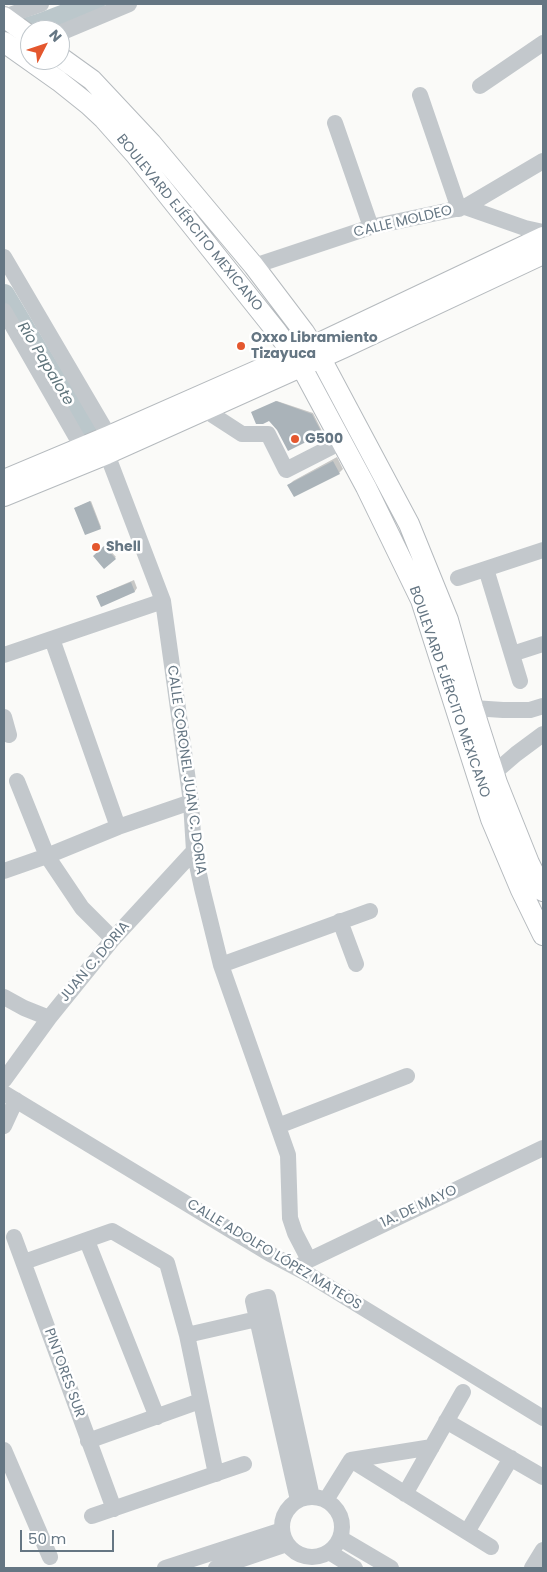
<!DOCTYPE html>
<html>
<head>
<meta charset="utf-8">
<style>
	body { margin:0 }
	#map { position:relative; width:547px; height:1572px; overflow:hidden; background:#fafaf8; font-family:Poppins,sans-serif }
	canvas { display:block }
	.frame { position:absolute; inset:0; border:5px solid #657683; pointer-events:none }
	.north { position:absolute; left:20px; top:20px; width:50px; height:50px; box-sizing:border-box; background:#fff; border:1px solid #c1c8cd; border-radius:50%; rotate:49deg; font-size:14px; font-weight:700; line-height:20px; text-align:center; color:#657683 }
	.north::after { content:''; display:block; margin:auto; width:18px; height:22px; background:#e4572e; clip-path:polygon(50% 0,100% 100%,50% 72%,0 100%) }
	.scale { position:absolute; left:20px; top:1530px; width:94px; height:22px; box-sizing:border-box; border:2px solid #657683; border-top:0; padding-left:6px; font-size:15px; line-height:18px; white-space:nowrap; color:#657683; -webkit-text-stroke:4px #fff; paint-order:stroke }
</style>
</head>
<body>
<div id="map">
<canvas width="547" height="1572"></canvas>
<div class="frame"></div>
<div class="north">N</div>
<div class="scale">50 m</div>
</div>
<script>
const ctx = document.querySelector('canvas').getContext('2d');
ctx.lineJoin = 'round';
function fillPath(path, color) { ctx.fillStyle = color; ctx.fill(path, 'evenodd'); }
const toPath = rows => new Path2D(rows.map(r => 'M' + r).join(''));
function trace(path, color, width, dash) { ctx.strokeStyle = color; ctx.lineWidth = width; ctx.lineCap = dash ? 'butt' : 'round'; ctx.setLineDash(dash || []); ctx.stroke(path); }
function drawText(font, color, halo, rows, align = 'center') {
  ctx.font = font + ' Poppins,sans-serif'; ctx.lineWidth = 5; ctx.setLineDash([]); ctx.textBaseline = 'middle'; ctx.strokeStyle = halo; ctx.fillStyle = color; for (const [text, x, y, turn = 0] of rows) {
    ctx.save(); ctx.translate(x, y); ctx.rotate((+turn || 0) * Math.PI / 180); ctx.textAlign = isNaN(turn) ? turn : align; if (halo) ctx.strokeText(text, 0, 0); ctx.fillText(text, 0, 0); ctx.restore();
  }
}
fillPath(toPath([
	[277,401,313,413,324,435,310,438,254,412],
	[337,457,343,469,339,473,289,485,293,481],
	[91,501,101,527,100,528,75,508],
	[106,546,116,557,104,567,95,557],
	[134,580,137,588,135,591,102,605,98,597,101,594]
]), '#0003');
trace(toPath([
	[5,35,41,24,94,4],
	[4,295,86,432]
]), '#bbc7cb', 22);
fillPath(toPath([
	[276,401,312,414,324,437,311,443,310,440,288,451,277,430,269,421,263,424,256,424,251,412],
	[333,461,340,474,294,497,287,485],
	[90,501,101,529,85,535,74,508],
	[104,546,116,559,104,569,93,556],
	[131,582,135,592,101,607,96,596]
]), '#aab3b9');
const major = toPath([
	[4,17,30,36],
	[4,42,59,81,89,105,104,119,135,154,277,332,301,366,366,487,421,600,491,819,521,890,543,935],
	[60,57,92,80,151,143,254,266,304,332,320,357,409,524,448,620,473,708,497,783,529,863,543,891],
	[4,480,109,436,313,346,543,237],
	[4,496,107,454,343,348,543,254]
]);
trace(major, '#b5babe', 22);
trace(toPath([
	[4,17,41,4],
	[60,33,129,4],
	[480,86,543,43],
	[420,95,459,209],
	[335,123,371,227],
	[465,207,525,228,543,232],
	[4,257,109,436],
	[254,266,371,227,465,207,543,161],
	[4,311,82,447],
	[205,410,242,434,268,434,286,470,335,445,344,446],
	[107,454,163,601,191,802,194,851,202,888,221,965,288,1155,290,1218,295,1233,309,1260],
	[486,569,520,681],
	[458,578,543,550],
	[52,639,118,827],
	[512,654,543,644],
	[4,655,163,601],
	[473,708,503,710,530,710,543,706],
	[4,717,9,735],
	[494,773,516,754,543,734],
	[17,781,47,856,82,908,113,939],
	[4,871,47,856,118,827,191,802],
	[340,921,356,964],
	[221,965,370,911],
	[4,997,24,1008,49,1018],
	[4,1080,49,1018,113,939,194,851],
	[4,1093,270,1254,306,1273,543,1418],
	[4,1126,16,1100],
	[278,1126,407,1076],
	[14,1237,114,1509],
	[87,1241,157,1417],
	[24,1262,112,1231,167,1263,187,1335,216,1474],
	[300,1266,309,1260,543,1148],
	[187,1335,257,1319],
	[446,1421,543,1477],
	[88,1441,200,1401],
	[4,1450,50,1557],
	[351,1460,491,1547],
	[405,1494,463,1392],
	'282 1527a30 30 0 1 1 60 0a30 30 0 1 1-60 0Z',
	[298,1500,253,1301,268,1297,312,1497],
	[326,1500,351,1460,432,1447],
	[92,1516,244,1464],
	[467,1532,511,1458],
	[340,1538,391,1568],
	[329,1552,355,1568],
	[165,1568,282,1530],
	[216,1568,287,1544],
	[532,1568,543,1550]
]), '#c3c8cc', 16);
trace(major, '#fff', 20);
for (const [x, y, r, color] of [
	[241,346,5,"#e4572e"],
	[295,439,5,"#e4572e"],
	[96,547,5,"#e4572e"]
]) { const dot = new Path2D(); dot.arc(x, y, r, 0, 2 * Math.PI); ctx.fillStyle = color; ctx.fill(dot); trace(dot, '#fff', 2); }
drawText('14px', '#657683', '#fff', [
	["CALLE MOLDEO",403,222,-13],
	["BOULEVARD EJÉRCITO MEXICANO",189,223,51],
	["BOULEVARD EJÉRCITO MEXICANO",449,692,71],
	["CALLE CORONEL JUAN C. DORIA",186,770,82],
	["JUAN C. DORIA",95,962,-50],
	["1A. DE MAYO",419,1207,-25],
	["CALLE ADOLFO LÓPEZ MATEOS",274,1255,31],
	["PINTORES SUR",64,1373,70]
]);
drawText('bold 14px', '#657683', '#fff', [
	["Oxxo Libramiento",251,338],
	["Tizayuca",251,354],
	["G500",305,439],
	["Shell",106,547]
], 'left');
drawText('italic 15px', '#60757c', '#fff', [
	["Río Papalote",45,364,59]
]);
</script>
</body>
</html>
